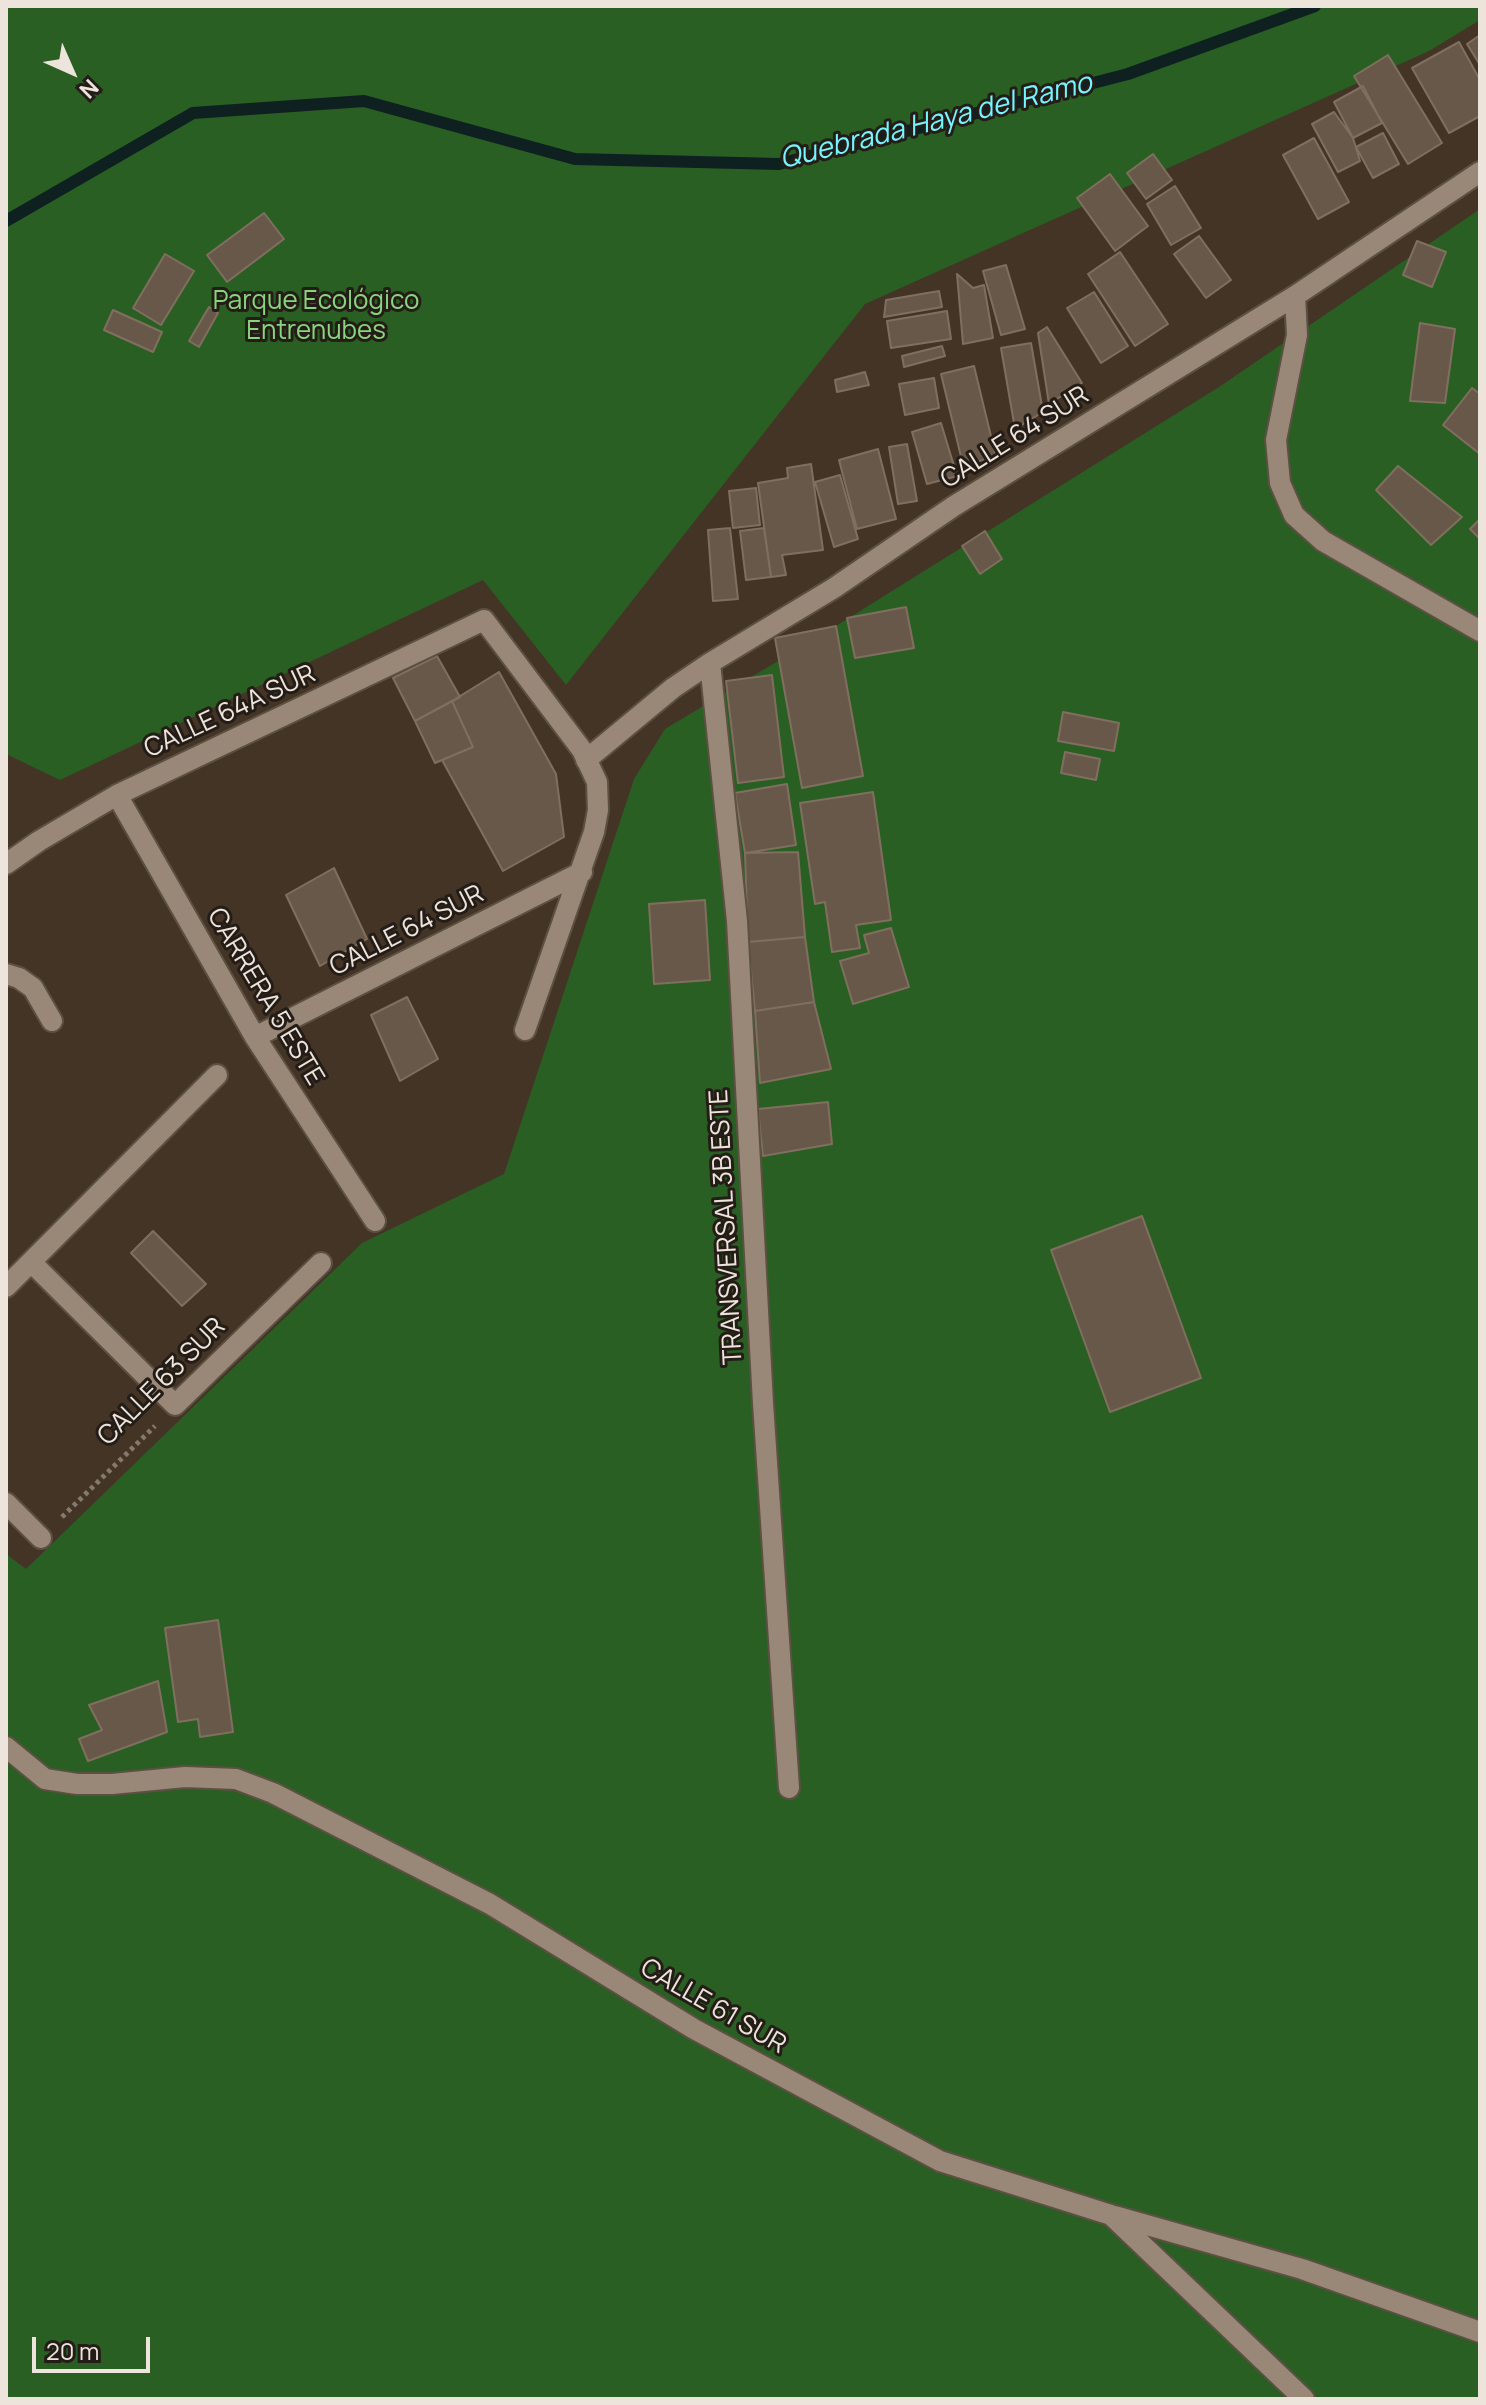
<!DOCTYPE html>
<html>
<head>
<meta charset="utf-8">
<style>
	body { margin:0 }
	#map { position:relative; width:1486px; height:2405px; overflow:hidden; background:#433426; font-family:Manrope,sans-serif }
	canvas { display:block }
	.frame { position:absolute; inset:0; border:8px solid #ede4db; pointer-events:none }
	.north { position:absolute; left:32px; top:32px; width:80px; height:80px; -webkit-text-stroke:6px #241d17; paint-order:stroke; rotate:135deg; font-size:22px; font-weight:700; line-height:32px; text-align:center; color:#ede4db }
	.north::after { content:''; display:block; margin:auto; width:28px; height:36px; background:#ede4db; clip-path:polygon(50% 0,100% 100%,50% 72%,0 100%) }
	.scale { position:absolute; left:32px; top:2337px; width:118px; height:36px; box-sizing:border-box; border:4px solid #ede4db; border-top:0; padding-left:10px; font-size:24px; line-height:28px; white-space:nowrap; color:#ede4db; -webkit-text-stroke:6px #241d17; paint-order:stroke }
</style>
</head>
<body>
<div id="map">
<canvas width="1486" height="2405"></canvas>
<div class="frame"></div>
<div class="north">N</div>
<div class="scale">20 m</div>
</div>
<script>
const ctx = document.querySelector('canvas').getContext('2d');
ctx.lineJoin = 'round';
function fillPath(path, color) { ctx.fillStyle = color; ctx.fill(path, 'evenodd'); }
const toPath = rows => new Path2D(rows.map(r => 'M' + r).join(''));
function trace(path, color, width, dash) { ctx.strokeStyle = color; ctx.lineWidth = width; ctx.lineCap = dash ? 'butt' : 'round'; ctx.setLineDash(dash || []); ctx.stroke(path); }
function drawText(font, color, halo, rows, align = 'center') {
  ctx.font = font + ' Manrope,sans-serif'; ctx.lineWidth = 6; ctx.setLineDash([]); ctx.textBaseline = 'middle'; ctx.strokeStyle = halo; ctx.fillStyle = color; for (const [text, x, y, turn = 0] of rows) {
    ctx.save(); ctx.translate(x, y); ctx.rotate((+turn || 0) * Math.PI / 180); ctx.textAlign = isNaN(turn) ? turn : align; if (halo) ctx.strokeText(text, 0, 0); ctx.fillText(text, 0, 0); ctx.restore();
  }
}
fillPath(toPath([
	[6,6,1480,6,1480,20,1429,51,865,304,566,685,483,580,60,780,6,754],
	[1480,209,1480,2399,6,2399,6,1554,26,1569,362,1243,504,1174,634,779,665,729,836,626,1219,387]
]), '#295f22');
trace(toPath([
	[6,221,193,113,364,101,575,159,779,164,1128,74,1315,6]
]), '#0f2021', 12);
const building = toPath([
	[1480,35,1480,65,1467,44,1480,35],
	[1459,42,1480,80,1480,116,1449,133,1412,68,1459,42],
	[1388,55,1442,143,1408,164,1354,76,1388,55],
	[1363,86,1382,123,1353,138,1334,102,1363,86],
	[1334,112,1353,138,1360,161,1338,172,1312,124,1334,112],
	[1383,133,1399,164,1373,178,1356,147,1383,133],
	[1314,138,1349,202,1318,219,1283,155,1314,138],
	[1153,154,1172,180,1146,199,1127,173,1153,154],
	[1110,174,1148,226,1115,251,1077,198,1110,174],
	[1175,186,1201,228,1171,245,1147,204,1175,186],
	[264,213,284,239,227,282,207,255,264,213],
	[1199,236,1231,280,1206,298,1174,254,1199,236],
	[1417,241,1446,252,1432,287,1403,275,1417,241],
	[1120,252,1168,324,1135,346,1088,274,1120,252],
	[165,254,194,271,161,325,133,308,165,254],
	[1006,265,1025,329,1001,335,983,271,1006,265],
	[957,274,973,288,984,285,993,338,963,344,957,274],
	[939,291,942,307,884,317,886,300,939,291],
	[1094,292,1128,346,1101,363,1067,308,1094,292],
	[209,307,218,313,199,347,189,341,209,307],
	[113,310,162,332,153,352,104,330,113,310],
	[947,311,951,339,891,348,887,321,947,311],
	[1420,323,1455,329,1445,403,1410,401,1420,323],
	[1047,327,1082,383,1049,404,1038,333,1047,327],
	[1031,343,1043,412,1015,429,1001,348,1031,343],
	[942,346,945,356,904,367,902,356,942,346],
	[974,366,996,457,963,465,941,374,974,366],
	[865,372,869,385,837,392,835,380,865,372],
	[934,378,939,408,905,415,899,384,934,378],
	[1472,388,1480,394,1480,454,1443,425,1472,388],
	[941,423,957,476,927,484,912,432,941,423],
	[907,444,917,501,898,504,889,447,907,444],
	[878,449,896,519,857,529,839,460,878,449],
	[811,464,823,550,782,555,786,575,771,577,758,483,788,478,787,468,811,464],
	[1398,466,1462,517,1431,545,1376,490,1398,466],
	[840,475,858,539,834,547,815,482,840,475],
	[756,488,760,525,733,528,729,491,756,488],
	[1480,519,1480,539,1470,529,1480,519],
	[730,528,738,599,713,601,708,530,730,528],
	[764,528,771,577,746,580,740,531,764,528],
	[985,531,1002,559,980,574,962,546,985,531],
	[906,607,914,648,855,658,847,618,906,607],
	[836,626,863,776,802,788,775,638,836,626],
	[437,656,460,697,415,721,393,678,437,656],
	[499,672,556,774,564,837,503,871,442,760,473,747,452,701,499,672],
	[772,675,784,777,738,783,726,681,772,675],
	[452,701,473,747,435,763,415,721,452,701],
	[1063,712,1119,723,1114,751,1058,741,1063,712],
	[1065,752,1100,759,1096,780,1061,773,1065,752],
	[787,784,796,845,745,853,735,793,787,784],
	[873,792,891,920,856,925,860,948,832,952,825,902,815,904,800,803,873,792],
	[798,852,805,937,748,942,745,853,798,852],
	[334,868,367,939,320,966,286,895,334,868],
	[705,900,710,980,654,984,649,904,705,900],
	[891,928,909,987,853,1004,840,961,869,953,864,935,891,928],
	[805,937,814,1002,755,1011,748,942,805,937],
	[407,997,438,1059,400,1081,371,1015,407,997],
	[814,1002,831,1069,760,1083,755,1011,814,1002],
	[828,1102,832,1144,763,1156,758,1109,828,1102],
	[1142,1216,1201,1378,1110,1412,1051,1250,1142,1216],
	[153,1231,206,1284,182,1306,131,1253,153,1231],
	[218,1620,233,1732,200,1737,198,1719,178,1722,165,1628,218,1620],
	[158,1681,167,1732,88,1761,79,1739,102,1730,89,1705,158,1681]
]);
fillPath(building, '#685849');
trace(building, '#806f5f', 2);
const minor = toPath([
	[1295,296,1297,335,1276,440,1280,483,1294,515,1323,541,1480,631],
	[710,663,737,921,763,1403,789,1788],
	[586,760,673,688,710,663,834,588,954,506,1295,296,1480,172],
	[117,795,255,1037,375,1221],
	[6,864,39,841,117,795,484,620,582,750,597,782,598,810,594,832,525,1030],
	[6,974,19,978,33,988,52,1021],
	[255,1037,582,872],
	[31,1262,175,1405,321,1263],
	[6,1287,217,1075],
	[6,1503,41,1538],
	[6,1747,45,1779,77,1784,112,1784,185,1777,236,1779,273,1793,490,1904,694,2029,940,2161,1111,2215,1304,2399],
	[1115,2216,1302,2269,1480,2332]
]);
trace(minor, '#5c5043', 24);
trace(toPath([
	[62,1517,155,1426]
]), '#85786c', 5, [4, 4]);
trace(minor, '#987', 20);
drawText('26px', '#88d57d', '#241d17', [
	["Parque Ecológico",316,302],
	["Entrenubes",316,332]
]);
drawText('26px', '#ede4db', '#241d17', [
	["CALLE 64 SUR",1015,438,-32],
	["CALLE 64A SUR",230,712,-25],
	["CALLE 64 SUR",407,931,-27],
	["CARRERA 5 ESTE",265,997,59],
	["TRANSVERSAL 3B ESTE",727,1227,-93],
	["CALLE 63 SUR",162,1382,-45],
	["CALLE 61 SUR",713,2007,30]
]);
drawText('italic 28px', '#76f5fe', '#241d17', [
	["Quebrada Haya del Ramo",936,122,-14]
]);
</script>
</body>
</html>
